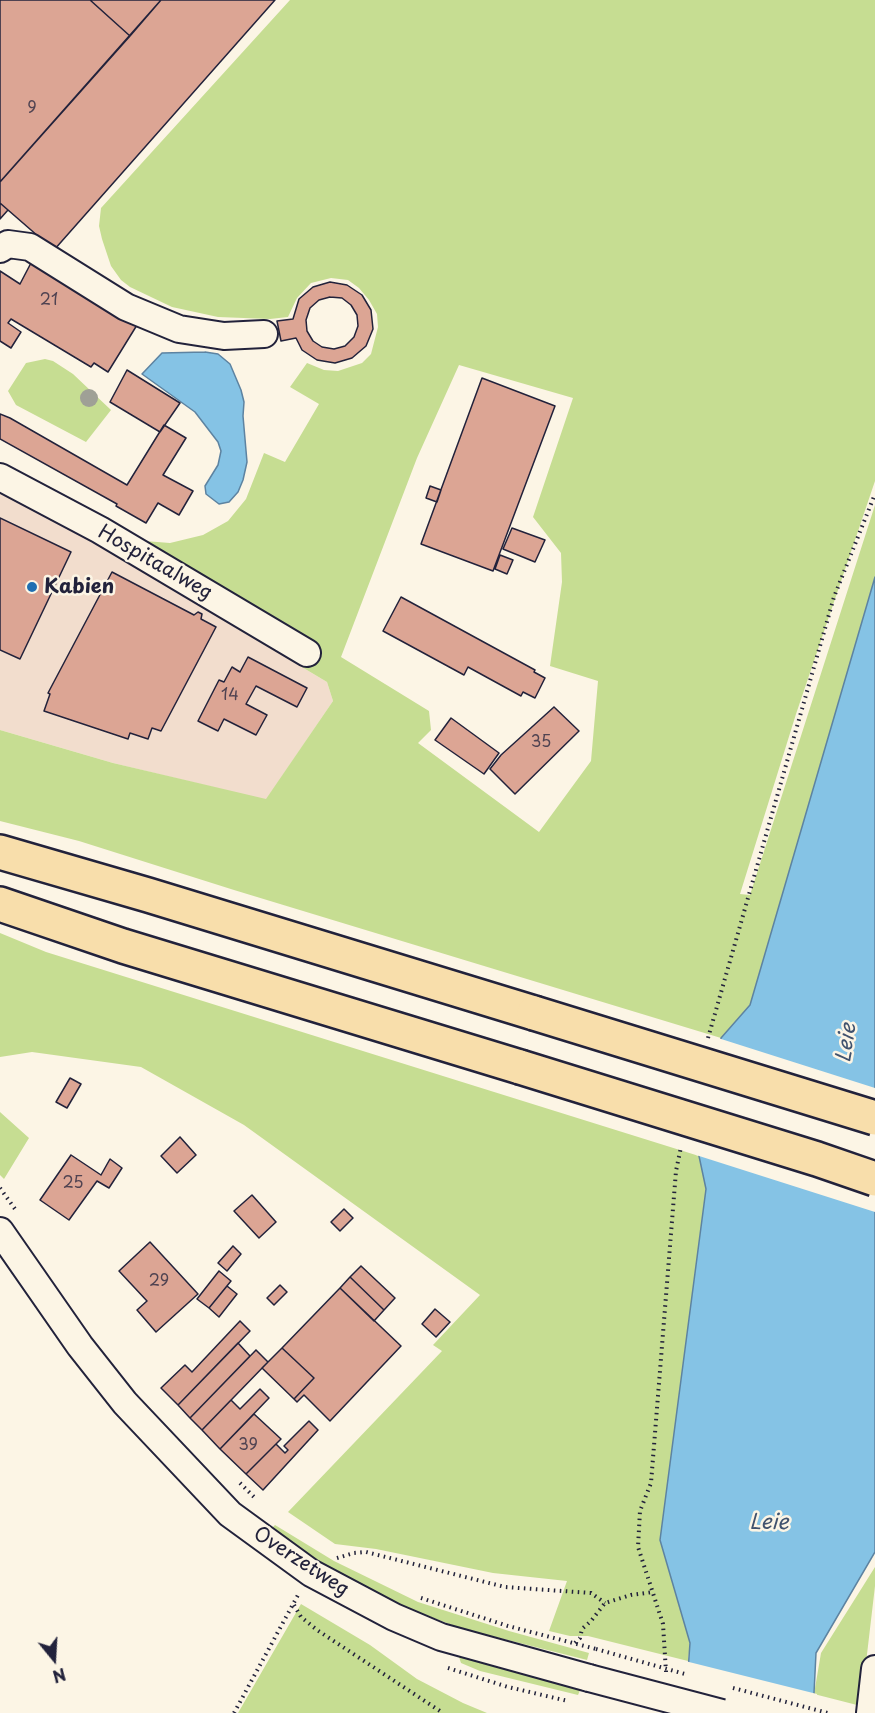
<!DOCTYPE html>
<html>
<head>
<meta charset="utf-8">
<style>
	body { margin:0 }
	#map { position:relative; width:875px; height:1713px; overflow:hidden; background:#fcf5e5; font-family:"Playpen Sans",sans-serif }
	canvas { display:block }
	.north { position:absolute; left:24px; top:1629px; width:60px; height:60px; -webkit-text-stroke:4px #fcf5e5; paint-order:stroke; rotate:162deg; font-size:16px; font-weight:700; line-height:24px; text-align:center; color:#22223b }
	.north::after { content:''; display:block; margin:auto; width:21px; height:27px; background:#22223b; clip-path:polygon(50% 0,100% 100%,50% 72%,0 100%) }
</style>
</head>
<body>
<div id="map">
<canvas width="875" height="1713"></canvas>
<div class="north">N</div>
</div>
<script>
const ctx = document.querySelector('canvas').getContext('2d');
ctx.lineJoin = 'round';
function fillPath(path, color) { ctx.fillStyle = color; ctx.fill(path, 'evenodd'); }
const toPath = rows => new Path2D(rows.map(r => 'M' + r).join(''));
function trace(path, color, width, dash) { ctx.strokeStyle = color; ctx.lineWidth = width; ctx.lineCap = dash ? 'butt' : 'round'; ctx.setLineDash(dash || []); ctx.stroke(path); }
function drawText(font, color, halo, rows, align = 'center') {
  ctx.font = font + ' "Playpen Sans",sans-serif'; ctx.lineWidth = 5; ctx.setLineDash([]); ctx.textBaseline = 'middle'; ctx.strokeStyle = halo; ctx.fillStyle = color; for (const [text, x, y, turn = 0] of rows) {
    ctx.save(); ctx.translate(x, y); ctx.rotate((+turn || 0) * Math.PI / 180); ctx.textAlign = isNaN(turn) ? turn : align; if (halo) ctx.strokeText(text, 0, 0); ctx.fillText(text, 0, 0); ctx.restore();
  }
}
fillPath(toPath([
	[0,487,327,682,333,701,266,800,113,763,0,730]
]), '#f2ddcd');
fillPath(toPath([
	[290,0,875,0,875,481,796,714,740,894,750,895,875,505,875,577,750,1005,721,1038,234,890,79,841,0,821,0,730,113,763,266,799,333,701,327,682,0,487,132,540,170,543,203,535,228,521,246,499,264,453,285,462,319,404,290,387,307,363,324,370,338,371,362,363,371,354,378,327,377,314,369,300,359,288,348,280,331,278,311,283,297,298,288,317,270,319,218,317,172,307,130,287,121,280,111,266,102,239,99,226,101,208],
	[459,365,573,398,533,517,561,553,562,582,550,666,598,681,591,761,539,832,418,743,431,730,429,711,341,657,417,458],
	[45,359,53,361,73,374,111,410,86,442,16,405,8,391,26,363],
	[0,933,46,952,699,1156,706,1189,660,1540,690,1643,688,1661,588,1636,570,1636,549,1631,567,1581,493,1573,376,1549,335,1544,288,1512,442,1351,433,1345,480,1295,244,1125,141,1067,32,1052,0,1057],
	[0,1112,29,1138,4,1179,0,1175],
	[275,1525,334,1561,418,1602,509,1631,589,1653,587,1660,460,1628,410,1609,334,1571,271,1529],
	[875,1567,875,1586,862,1697,858,1697,857,1705,814,1694,821,1653],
	[301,1604,370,1645,417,1679,463,1703,487,1713,238,1713],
	[459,1657,581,1688,578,1695,480,1671,461,1663]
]), '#c6dd92');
const water = toPath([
	[205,352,218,354,230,364,241,390,244,402,243,416,247,462,243,480,238,492,229,502,219,504,206,494,205,486,218,465,221,451,218,442,195,412,142,374,162,353,205,352],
	[875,577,875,1552,816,1653,813,1713,685,1713,690,1643,660,1540,706,1189,699,1156,721,1038,750,1005,875,577]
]);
fillPath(water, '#85c3e5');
trace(water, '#5d83a1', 1.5);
fillPath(toPath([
	[718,1038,875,1088,875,1212,696,1155],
	[685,1661,817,1694,816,1713,682,1713]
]), '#fcf5e5');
const building = toPath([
	[0,0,90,0,130,36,0,182,0,0],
	[90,0,161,0,130,36,90,0],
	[161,0,275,0,54,250,0,203,0,182,161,0],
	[0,203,8,210,0,219,0,203],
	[32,261,137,325,108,372,94,363,91,367,11,319,8,323,21,332,11,348,0,341,0,271,20,284,32,261],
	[330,282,347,285,362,295,371,310,373,329,366,346,352,358,335,363,317,360,302,350,296,338,281,341,277,321,293,319,299,299,313,287,330,282],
	[330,297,342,298,351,305,357,315,358,326,354,337,345,346,334,349,322,347,313,341,307,331,306,320,310,308,319,300,330,297],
	[127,370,180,403,160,432,110,402,127,370],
	[482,378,555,406,493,571,421,544,482,378],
	[0,414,10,418,127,485,164,425,186,438,163,475,193,491,179,515,158,503,146,523,116,506,117,504,0,439,0,414],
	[430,486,441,490,437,502,426,498,430,486],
	[0,518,71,552,20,659,0,650,0,518],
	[512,528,545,540,535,562,503,549,512,528],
	[500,555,513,560,507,574,495,569,500,555],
	[112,572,194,615,198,612,202,614,201,619,216,627,161,731,152,728,148,739,130,733,128,739,44,711,50,694,48,693,112,572],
	[401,597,535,670,534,672,545,678,535,698,523,692,521,696,468,667,464,675,383,631,401,597],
	[248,657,307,688,297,707,256,686,246,704,267,715,256,735,224,719,218,731,198,721,219,680,224,682,232,667,240,672,248,657],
	[554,707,579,731,515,794,490,769,501,755,554,707],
	[451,718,499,753,484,774,435,740,451,718],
	[70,1078,81,1084,67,1108,56,1102,70,1078],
	[180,1137,196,1155,177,1173,161,1156,180,1137],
	[71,1155,101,1175,110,1159,122,1168,109,1188,97,1181,69,1220,40,1200,71,1155],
	[252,1195,276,1222,259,1238,234,1211,252,1195],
	[344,1209,353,1218,340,1231,331,1222,344,1209],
	[150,1242,198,1294,156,1332,137,1310,147,1301,119,1271,150,1242],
	[233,1246,241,1254,227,1271,218,1263,233,1246],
	[361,1266,395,1298,384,1310,350,1277,361,1266],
	[219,1271,231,1281,209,1308,197,1299,219,1271],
	[350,1277,384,1310,374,1321,340,1288,350,1277],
	[280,1285,287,1292,274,1305,267,1298,280,1285],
	[227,1286,237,1294,219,1317,209,1308,227,1286],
	[340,1288,401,1346,330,1421,304,1395,297,1402,294,1399,314,1378,282,1348,340,1288],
	[435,1309,450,1322,436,1337,422,1324,435,1309],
	[240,1321,250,1331,178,1405,161,1388,185,1365,192,1372,240,1321],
	[238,1343,250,1356,190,1418,178,1405,238,1343],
	[282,1348,314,1378,294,1399,262,1368,282,1348],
	[256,1350,268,1362,202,1430,190,1418,256,1350],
	[260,1389,269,1398,220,1449,202,1430,231,1400,240,1409,260,1389],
	[254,1414,281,1439,246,1474,220,1449,254,1414],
	[309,1421,318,1430,263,1490,246,1474,276,1444,285,1453,288,1450,284,1446,309,1421]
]);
fillPath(building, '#dca594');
trace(building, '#22223b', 1.5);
const minor = toPath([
	[0,249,8,244,30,247,126,307,179,329,224,336,264,334],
	[0,477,100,530,307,653],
	[0,1231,80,1346,125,1403,230,1514,311,1573,394,1617,441,1637,589,1678],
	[870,1713,875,1669]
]);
const highway = toPath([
	[0,852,148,895,534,1013],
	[0,904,123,946,520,1067]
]);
trace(minor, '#22223b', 30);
trace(highway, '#22223b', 38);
trace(toPath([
	[708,1038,834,597,875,494],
	[0,1188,15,1209],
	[240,1483,254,1497],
	[337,1558,354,1553,366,1552,505,1587,591,1593,605,1603],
	[421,1598,508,1626,596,1649],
	[294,1605,301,1617,317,1630,443,1713],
	[575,1643,580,1638,582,1629,591,1621,605,1603,631,1595,653,1592],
	[448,1668,508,1687,568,1701],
	[666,1672,663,1624,638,1547,640,1511,651,1483,676,1171,681,1147],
	[234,1713,298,1595]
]), '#22223b', 4, [1.5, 4.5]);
trace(minor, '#fcf5e5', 26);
trace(highway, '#f8deab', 33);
const minorBridge = toPath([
	[589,1678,722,1713]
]);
const highwayBridge = toPath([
	[534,1013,875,1118],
	[520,1067,817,1159,875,1179]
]);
trace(minorBridge, '#22223b', 30, []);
trace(highwayBridge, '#22223b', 38, []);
trace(toPath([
	[596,1649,685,1674],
	[733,1688,828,1713]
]), '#22223b', 4, [1.5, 4.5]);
trace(minorBridge, '#fcf5e5', 26);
trace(highwayBridge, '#f8deab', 33);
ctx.fillStyle = '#9fa096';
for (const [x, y] of [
	[89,398]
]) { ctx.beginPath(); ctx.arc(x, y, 9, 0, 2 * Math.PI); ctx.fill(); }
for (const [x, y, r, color] of [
	[32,587,6,"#1f6fb2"]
]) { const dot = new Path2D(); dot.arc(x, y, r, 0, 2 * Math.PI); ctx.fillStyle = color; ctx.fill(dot); trace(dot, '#fcf5e5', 2); }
drawText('16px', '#504351', null, [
	["9",32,109],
	["21",49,301],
	["14",230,696],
	["35",541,743],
	["25",73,1184],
	["29",159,1282],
	["39",248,1446]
]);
drawText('20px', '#22223b', '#fcf5e5', [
	["Hospitaalweg",155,563,30],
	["Overzetweg",301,1562,33]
]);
drawText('bold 20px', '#22223b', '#fcf5e5', [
	["Kabien",44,587]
], 'left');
drawText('italic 21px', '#40526e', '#fcf5e5', [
	["Leie",847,1043,-82],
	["Leie",769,1523]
]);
</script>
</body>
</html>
